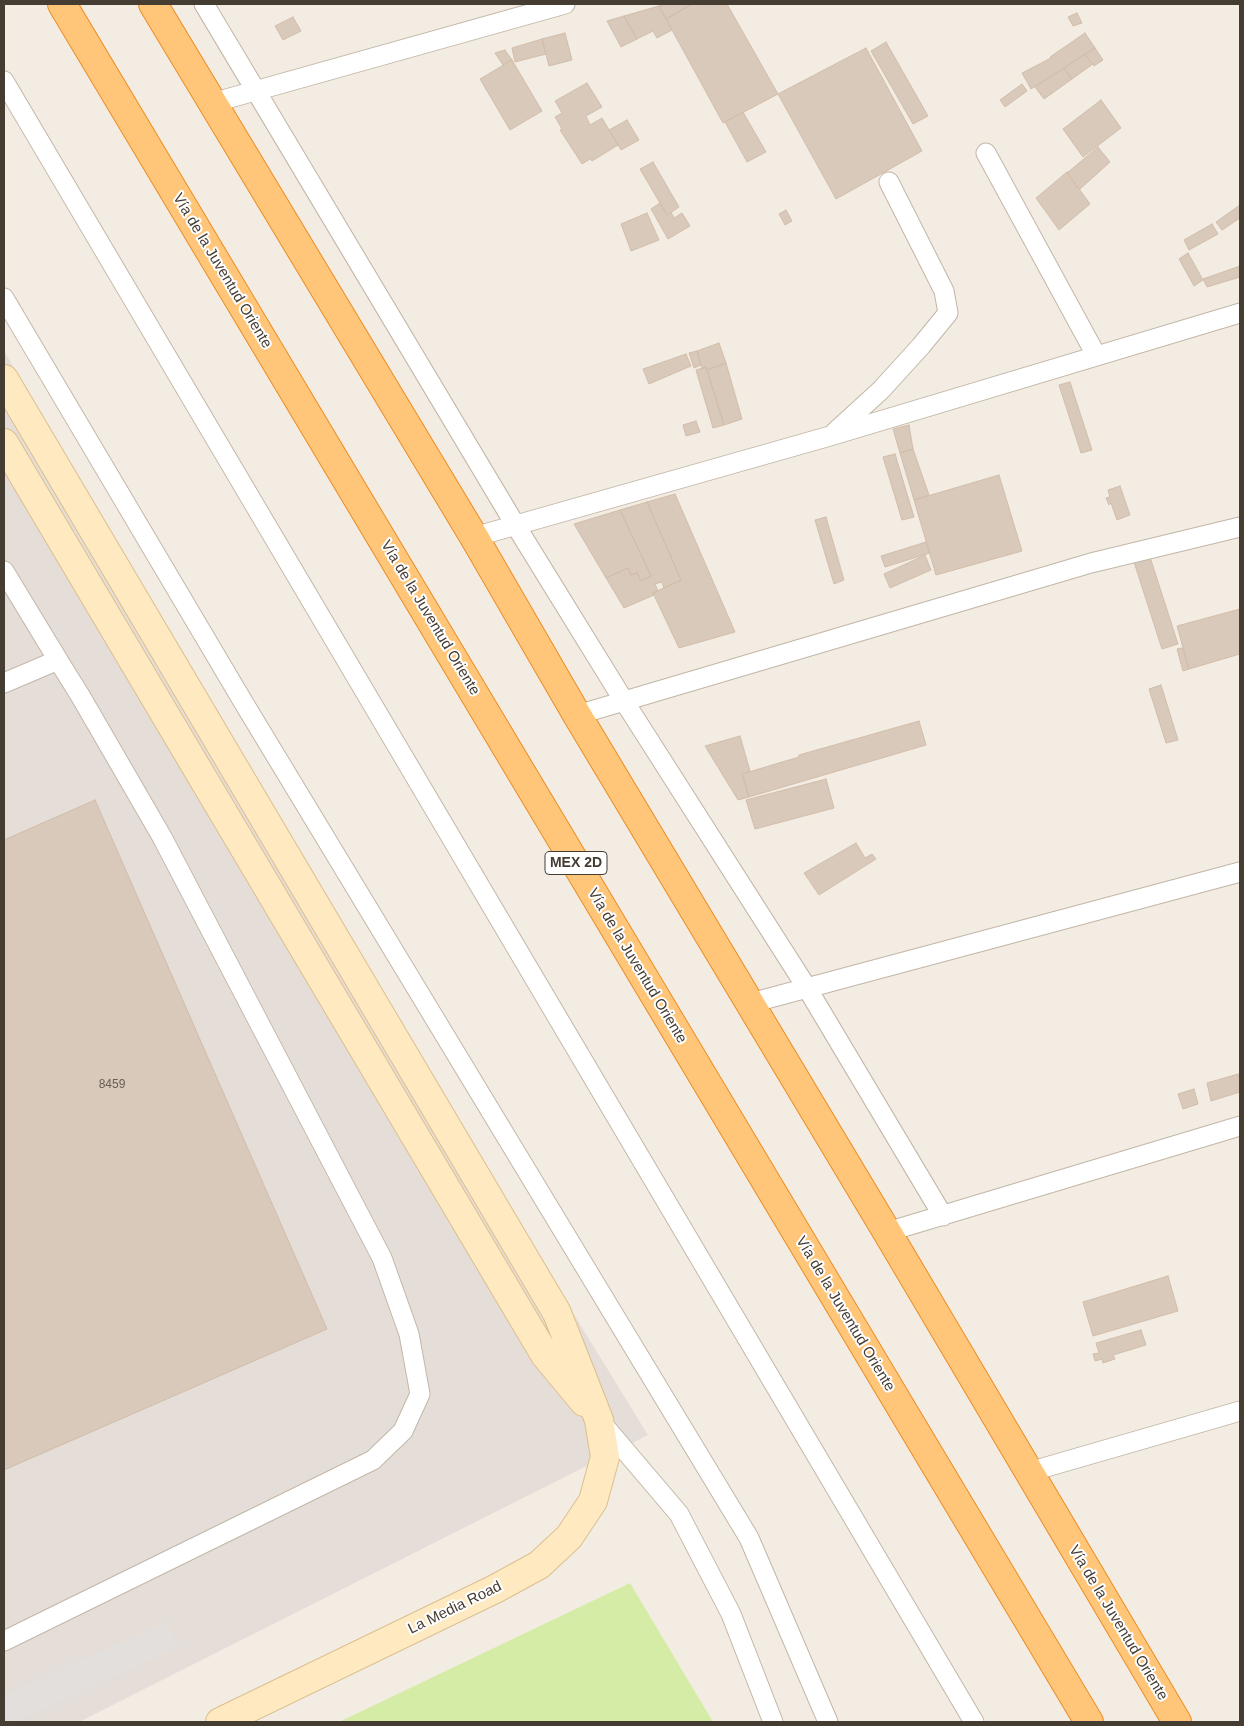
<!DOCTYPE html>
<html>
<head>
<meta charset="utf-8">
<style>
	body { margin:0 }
	#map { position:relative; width:1244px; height:1726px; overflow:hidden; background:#f3ece2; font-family:Helvetica,sans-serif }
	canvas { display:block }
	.frame { position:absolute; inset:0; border:5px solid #453c32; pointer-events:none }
</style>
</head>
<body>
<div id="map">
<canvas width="1244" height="1726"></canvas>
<div class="frame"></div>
</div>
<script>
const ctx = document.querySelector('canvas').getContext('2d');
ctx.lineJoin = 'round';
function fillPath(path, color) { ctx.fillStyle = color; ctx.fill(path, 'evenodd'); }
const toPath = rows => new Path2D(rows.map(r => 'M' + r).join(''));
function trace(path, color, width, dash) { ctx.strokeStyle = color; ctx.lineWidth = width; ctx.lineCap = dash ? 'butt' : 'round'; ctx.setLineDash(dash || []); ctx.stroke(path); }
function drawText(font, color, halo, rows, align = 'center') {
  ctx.font = font + ' Helvetica,sans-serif'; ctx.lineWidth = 4; ctx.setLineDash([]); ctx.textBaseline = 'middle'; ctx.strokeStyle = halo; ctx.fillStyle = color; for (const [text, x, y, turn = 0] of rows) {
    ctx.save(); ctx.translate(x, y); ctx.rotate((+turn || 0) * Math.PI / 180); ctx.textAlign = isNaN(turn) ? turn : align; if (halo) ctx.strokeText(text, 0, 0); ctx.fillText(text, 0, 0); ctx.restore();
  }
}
fillPath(toPath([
	[4,351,573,1313,648,1435,79,1722,4,1722]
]), '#e5ded8');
fillPath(toPath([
	[630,1583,713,1722,339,1722]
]), '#d5eca6');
fillPath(toPath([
	[166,1622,178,1647,14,1722,4,1722,4,1696]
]), '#e3dfdc');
const building = toPath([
	[668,4,692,4,666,19,659,6,668,4],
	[692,4,727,4,778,94,723,123,666,19,692,4],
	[659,6,672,30,657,38,653,31,637,39,624,16,659,6],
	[1077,13,1082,23,1073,26,1068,17,1077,13],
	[624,16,637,39,621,47,607,21,624,16],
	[293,17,301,31,283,40,275,26,293,17],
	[565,33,572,60,549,66,542,39,565,33],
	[1085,33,1095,48,1031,89,1022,73,1051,58,1050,57,1085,33],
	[542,39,546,54,515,62,512,48,542,39],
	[886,42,928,116,913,124,871,51,886,42],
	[866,48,922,151,836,199,778,94,866,48],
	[1095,48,1103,60,1094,66,1085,54,1095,48],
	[505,50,512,60,503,65,495,53,505,50],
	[1085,54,1093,64,1072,79,1064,68,1085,54],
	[512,60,542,111,510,130,480,79,512,60],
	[1064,68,1072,79,1044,99,1035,87,1064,68],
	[587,83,602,107,586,116,590,125,602,118,618,145,592,161,590,159,582,164,560,130,562,129,555,117,562,113,555,101,587,83],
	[1022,84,1027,91,1005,107,1000,100,1022,84],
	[1101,100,1121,128,1083,157,1063,129,1101,100],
	[743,112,766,152,747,162,725,122,743,112],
	[627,120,639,140,621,150,609,130,627,120],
	[1098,147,1110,162,1079,190,1067,173,1098,147],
	[653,162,679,207,667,215,640,169,653,162],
	[1067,172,1090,204,1059,230,1036,198,1067,172],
	[660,203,667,215,671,212,674,218,682,213,690,226,668,239,651,209,660,203],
	[1240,205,1240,218,1222,230,1216,222,1240,205],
	[786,210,792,221,785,225,779,214,786,210],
	[647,213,659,240,631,251,621,224,647,213],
	[1212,224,1218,234,1189,250,1184,240,1212,224],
	[1188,253,1203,280,1194,286,1179,259,1188,253],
	[1240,266,1240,277,1207,287,1203,279,1240,266],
	[719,343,726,363,707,370,706,367,702,369,697,351,719,343],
	[697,351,701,365,694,368,689,353,697,351],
	[686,354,691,366,649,384,643,369,686,354],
	[726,363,742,419,724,425,707,370,726,363],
	[706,367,724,425,713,428,696,370,706,367],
	[1070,382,1092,450,1081,453,1059,385,1070,382],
	[696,421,700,432,686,436,683,425,696,421],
	[909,425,913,449,900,453,893,429,909,425],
	[913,449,929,495,914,500,900,453,913,449],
	[895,454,914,517,902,520,883,457,895,454],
	[999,475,1022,551,936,575,914,500,999,475],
	[1120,486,1130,515,1117,520,1111,503,1109,505,1106,498,1110,497,1108,490,1120,486],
	[675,494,735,632,679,648,653,593,681,580,647,502,675,494],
	[647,502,681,580,664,588,662,582,655,584,658,591,653,593,654,595,624,608,606,578,628,568,631,575,637,573,641,581,651,576,620,510,647,502],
	[620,510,651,576,641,581,637,573,631,575,628,568,606,578,574,524,620,510],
	[826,517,844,580,834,584,815,520,826,517],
	[926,542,930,553,885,567,881,556,926,542],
	[925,555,931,570,890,588,884,574,925,555],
	[1150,557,1178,644,1162,649,1134,562,1150,557],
	[1240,609,1240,654,1189,669,1177,626,1240,609],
	[1182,648,1189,669,1183,671,1177,649,1182,648],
	[1161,685,1178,740,1166,743,1149,689,1161,685],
	[919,721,926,745,749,797,742,774,799,757,799,755,919,721],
	[740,736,750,771,742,774,749,797,738,800,705,746,740,736],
	[826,779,834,808,755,829,746,800,826,779],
	[95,800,327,1329,4,1470,4,840,95,800],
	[856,843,865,858,872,854,876,859,819,895,804,873,856,843],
	[1238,1074,1240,1081,1240,1092,1211,1101,1207,1083,1238,1074],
	[1194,1089,1198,1104,1183,1109,1178,1094,1194,1089],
	[1168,1276,1178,1311,1093,1336,1083,1302,1168,1276],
	[1141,1330,1146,1345,1113,1355,1115,1359,1103,1363,1102,1359,1095,1361,1093,1354,1099,1353,1096,1343,1141,1330]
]);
fillPath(building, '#d9c9ba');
trace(building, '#d1bda9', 1);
const service = toPath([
	[204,4,516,526,624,701,807,988,943,1216],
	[4,81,974,1722],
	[212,103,565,4],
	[986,153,1096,355],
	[4,298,245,705,749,1538,828,1722],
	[835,432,881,390,921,346,948,313,944,291,889,182],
	[474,537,830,436,1240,313],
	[4,571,58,660],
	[4,683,58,660,81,697,162,837,382,1258,409,1334,420,1394,403,1431,373,1460,4,1641],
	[577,715,1091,563,1240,527],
	[751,1003,1240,872],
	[887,1232,1240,1126],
	[600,1421,679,1514,731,1614,773,1722],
	[1029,1472,1240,1411]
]);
const secondary = toPath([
	[4,379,557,1313,599,1420,605,1457,593,1501,569,1537,539,1565,495,1589,220,1722],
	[4,443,545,1355,584,1402]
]);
const trunk = toPath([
	[62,4,1089,1722],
	[153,4,474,537,577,715,887,1232,1177,1722]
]);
trace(service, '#c2b6a7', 21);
trace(secondary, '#dbbf8f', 30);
trace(trunk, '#ed8c23', 30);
trace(service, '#fff', 19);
trace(secondary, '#ffe9c1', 28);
trace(trunk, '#ffc679', 28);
drawText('12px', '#6a5f54', null, [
	["8459",112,1085]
]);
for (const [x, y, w] of [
	[576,863,62]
]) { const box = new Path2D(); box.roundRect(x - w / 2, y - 11.5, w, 23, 4); ctx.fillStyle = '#fff'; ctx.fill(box); trace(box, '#453c32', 1); }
drawText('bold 14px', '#453c32', null, [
	["MEX 2D",576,863]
]);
drawText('15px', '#453c32', '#fff', [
	["Vía de la Juventud Oriente",222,271,59],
	["Vía de la Juventud Oriente",430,618,59],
	["Vía de la Juventud Oriente",637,966,59],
	["Vía de la Juventud Oriente",845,1314,59],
	["La Media Road",455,1608,-26],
	["Vía de la Juventud Oriente",1118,1623,59]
]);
</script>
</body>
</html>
